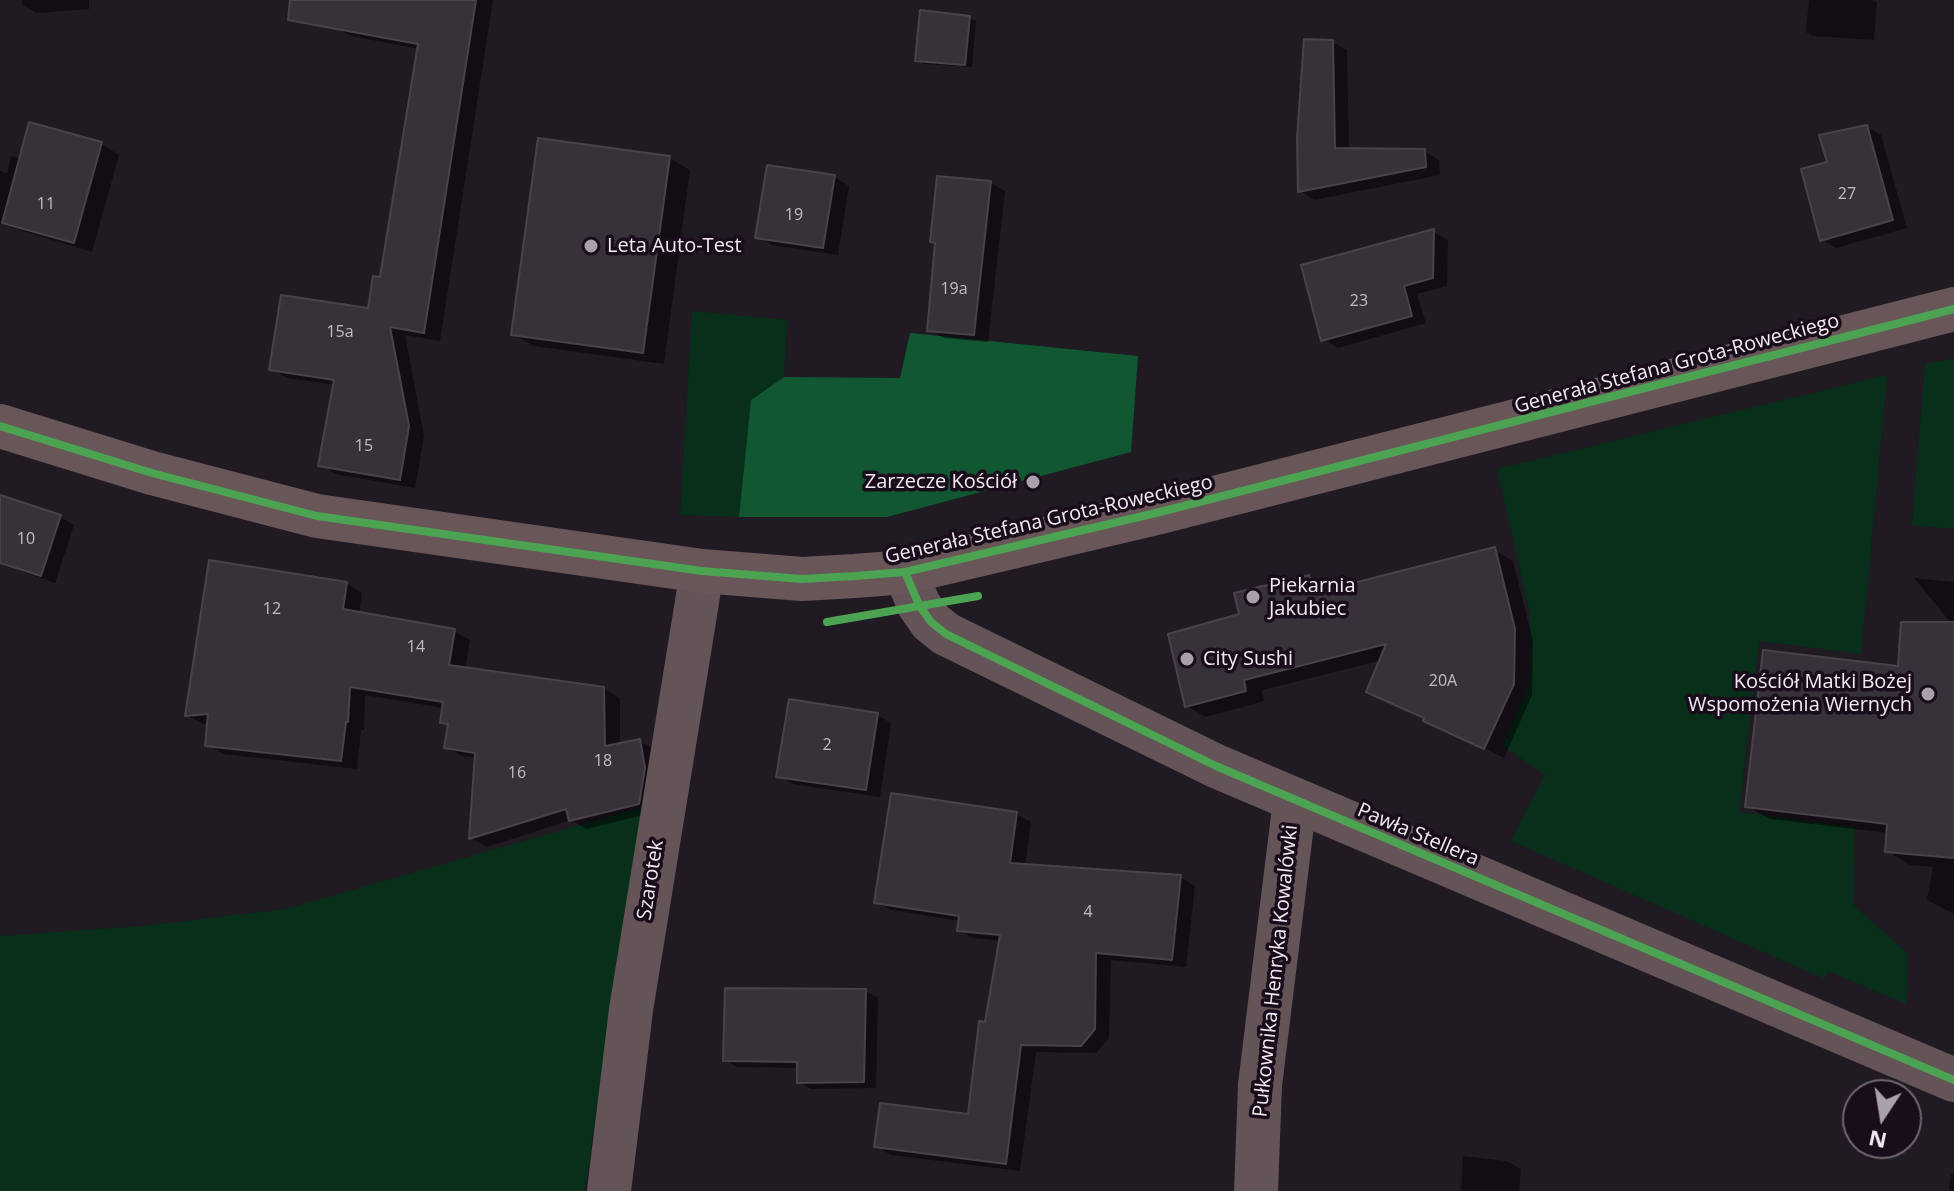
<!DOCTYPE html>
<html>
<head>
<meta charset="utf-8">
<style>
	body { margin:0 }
	#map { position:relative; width:1954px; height:1191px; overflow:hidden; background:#201a22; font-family:"Open Sans",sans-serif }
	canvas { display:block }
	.north { position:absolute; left:1842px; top:1079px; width:80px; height:80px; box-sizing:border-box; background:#190d1b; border:2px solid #706571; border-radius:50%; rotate:192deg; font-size:22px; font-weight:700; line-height:32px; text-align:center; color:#f2e9f3 }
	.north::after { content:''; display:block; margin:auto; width:28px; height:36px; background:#a8a1aa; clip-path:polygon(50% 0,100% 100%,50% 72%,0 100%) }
</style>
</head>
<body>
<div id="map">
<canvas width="1954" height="1191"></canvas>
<div class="north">N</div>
</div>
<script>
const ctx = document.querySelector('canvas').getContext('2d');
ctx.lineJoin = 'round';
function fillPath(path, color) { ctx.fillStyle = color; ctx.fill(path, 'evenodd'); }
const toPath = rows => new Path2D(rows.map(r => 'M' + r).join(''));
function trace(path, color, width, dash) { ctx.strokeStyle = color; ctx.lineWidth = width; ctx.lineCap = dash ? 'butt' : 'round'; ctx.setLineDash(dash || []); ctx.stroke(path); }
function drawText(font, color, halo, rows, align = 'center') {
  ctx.font = font + ' "Open Sans",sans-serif'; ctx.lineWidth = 7; ctx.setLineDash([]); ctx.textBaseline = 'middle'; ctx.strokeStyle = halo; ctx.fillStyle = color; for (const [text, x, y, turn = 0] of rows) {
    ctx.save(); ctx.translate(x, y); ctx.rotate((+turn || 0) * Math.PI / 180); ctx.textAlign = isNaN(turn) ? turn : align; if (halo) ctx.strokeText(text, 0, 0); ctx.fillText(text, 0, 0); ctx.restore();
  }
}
fillPath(toPath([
	[692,311,787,320,784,377,751,400,739,517,680,515],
	[1954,358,1954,529,1912,525,1925,364],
	[1887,375,1861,654,1759,641,1739,812,1854,827,1853,905,1908,954,1906,1004,1828,971,1825,979,1511,841,1545,775,1503,746,1530,681,1530,614,1497,469],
	[650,805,605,1048,585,1191,0,1191,0,936,142,926,286,909]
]), '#082f19');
fillPath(toPath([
	[910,333,1138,356,1131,452,887,517,739,517,751,400,784,377,900,378]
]), '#115832');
fillPath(toPath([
	[22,0,89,0,89,9,37,13,22,4],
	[339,0,493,0,440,341,405,335,424,436,415,488,336,474,321,465,335,385,287,378,272,369,370,310,382,280,419,49,351,36,335,27],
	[1809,0,1872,0,1877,3,1874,40,1813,36,1806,32],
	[969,18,976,21,972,67,924,64,917,60],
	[1332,42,1347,50,1349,150,1424,151,1439,160,1440,175,1314,200,1300,191],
	[1867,127,1881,135,1907,228,1836,248,1822,239,1829,163],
	[101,144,119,155,92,252,0,224,0,171,7,173,11,156,21,158],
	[669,158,690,170,664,364,534,346,513,334],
	[834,177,849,186,838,255,772,245,758,237],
	[991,183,1005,191,988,342,944,338,929,329],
	[1433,232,1448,240,1447,286,1417,294,1426,323,1338,348,1323,339],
	[0,497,60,517,74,525,55,583,0,564],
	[1494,550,1513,561,1533,641,1532,695,1504,758,1369,691,1382,660,1262,690,1264,701,1206,717,1187,706,1242,615,1309,577,1328,588,1329,591],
	[1914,578,1954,582,1954,914,1927,900,1933,867,1910,865,1887,851,1888,833,1770,819,1747,806,1952,624],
	[346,583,362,593,359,614,454,631,470,640,465,669,604,689,620,698,620,745,639,741,655,750,655,812,586,829,571,820,487,847,471,838,477,758,462,756,446,747,450,726,442,722,444,708,365,695,364,730,361,730,357,769,223,754,207,744,209,724,203,724,187,715],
	[877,715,891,723,880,797,793,784,779,776],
	[1017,814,1031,822,1025,866,1180,877,1195,886,1186,967,1111,960,1109,1038,1096,1053,1036,1052,1020,1171,891,1155,876,1146,970,1116,1001,941,974,938,959,930,960,921,891,910,876,902],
	[866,991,878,998,876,1088,811,1089,799,1082,799,1068,737,1067,725,1060],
	[1463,1156,1506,1161,1521,1169,1519,1191,1461,1191],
	[1951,1174,1954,1174,1954,1191,1949,1191]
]), '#0007');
const building = toPath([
	[290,0,476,0,424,333,390,327,409,426,400,480,318,466,334,380,269,370,281,295,368,308,373,276,380,277,418,44,288,20,290,0],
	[920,10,970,16,965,65,915,61,920,10],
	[1304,39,1333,40,1335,148,1425,149,1426,167,1298,192,1297,139,1304,39],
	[29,122,102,142,74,243,2,223,29,122],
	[1867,125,1893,220,1820,241,1801,169,1827,162,1819,135,1867,125],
	[538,138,670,156,643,353,511,335,538,138],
	[767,165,835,175,823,248,755,238,767,165],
	[937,176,991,181,974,335,927,331,935,243,930,242,937,176],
	[1434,229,1433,278,1404,286,1412,316,1321,341,1301,265,1434,229],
	[0,495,61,515,41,576,0,563,0,495],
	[1495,547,1515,629,1514,684,1484,749,1423,721,1424,718,1366,692,1386,644,1244,680,1246,691,1185,707,1168,634,1239,614,1234,593,1309,575,1314,593,1495,547],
	[209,560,347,582,343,609,455,629,449,665,604,687,605,746,640,739,645,768,639,804,569,821,566,809,469,839,475,753,444,748,448,724,440,723,443,702,350,687,348,722,346,722,341,761,205,746,208,714,185,716,209,560],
	[1901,622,1954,622,1954,858,1885,852,1887,824,1745,807,1763,650,1898,666,1901,622],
	[789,699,878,713,866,790,776,777,789,699],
	[891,793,1017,812,1010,863,1181,875,1172,960,1096,953,1095,1029,1081,1046,1021,1045,1006,1164,874,1147,880,1103,968,1114,979,1021,985,1022,1000,935,957,931,959,916,874,903,891,793],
	[725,988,866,989,864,1082,797,1083,797,1062,723,1061,725,988]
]);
fillPath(building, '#373239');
trace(building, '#48434a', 2);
trace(toPath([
	[905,572,919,605,931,622,946,634,1216,766,1954,1080],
	[609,1191,631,1010,702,571],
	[1256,1191,1260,1085,1295,800]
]), '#645457', 44);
trace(toPath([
	[0,426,152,473,317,516,702,571,802,579,855,576,905,572,1160,512,1954,309]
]), '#685659', 44);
trace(toPath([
	[0,426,152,473,317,516,702,571,802,579,855,576,905,572,1160,512,1954,309],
	[905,572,919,605,931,622,946,634,1216,766,1954,1080],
	[827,622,978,596]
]), '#4ca352', 8);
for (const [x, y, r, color] of [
	[591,246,8,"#a8a1aa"],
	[1033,482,8,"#a8a1aa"],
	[1253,597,8,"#a8a1aa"],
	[1187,659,8,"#a8a1aa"],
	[1928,694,8,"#a8a1aa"]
]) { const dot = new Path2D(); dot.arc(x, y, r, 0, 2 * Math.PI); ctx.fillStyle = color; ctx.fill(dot); trace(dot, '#190d1b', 3); }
drawText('16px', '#c3bbc4', null, [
	["27",1847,194],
	["11",46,204],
	["19",794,215],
	["19a",954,289],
	["23",1359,301],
	["15a",340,332],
	["15",364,446],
	["10",26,539],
	["12",272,609],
	["14",416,647],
	["20A",1443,681],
	["2",827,745],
	["18",603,761],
	["16",517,773],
	["4",1088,912]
]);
drawText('20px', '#f2e9f3', '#190d1b', [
	["Leta Auto-Test",607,246],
	["Zarzecze Kościół",1017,482,"right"],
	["Piekarnia",1269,586],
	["Jakubiec",1269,609],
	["City Sushi",1203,659],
	["Kościół Matki Bożej",1912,682,"right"],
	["Wspomożenia Wiernych",1912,705,"right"]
], 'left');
drawText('20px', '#f2e9f3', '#190d1b', [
	["Generała Stefana Grota-Roweckiego",1677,364,-15],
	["Generała Stefana Grota-Roweckiego",1049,520,-13],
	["Pawła Stellera",1418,835,23],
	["Szarotek",651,880,-81],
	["Pułkownika Henryka Kowalówki",1276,971,-84]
]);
</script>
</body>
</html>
